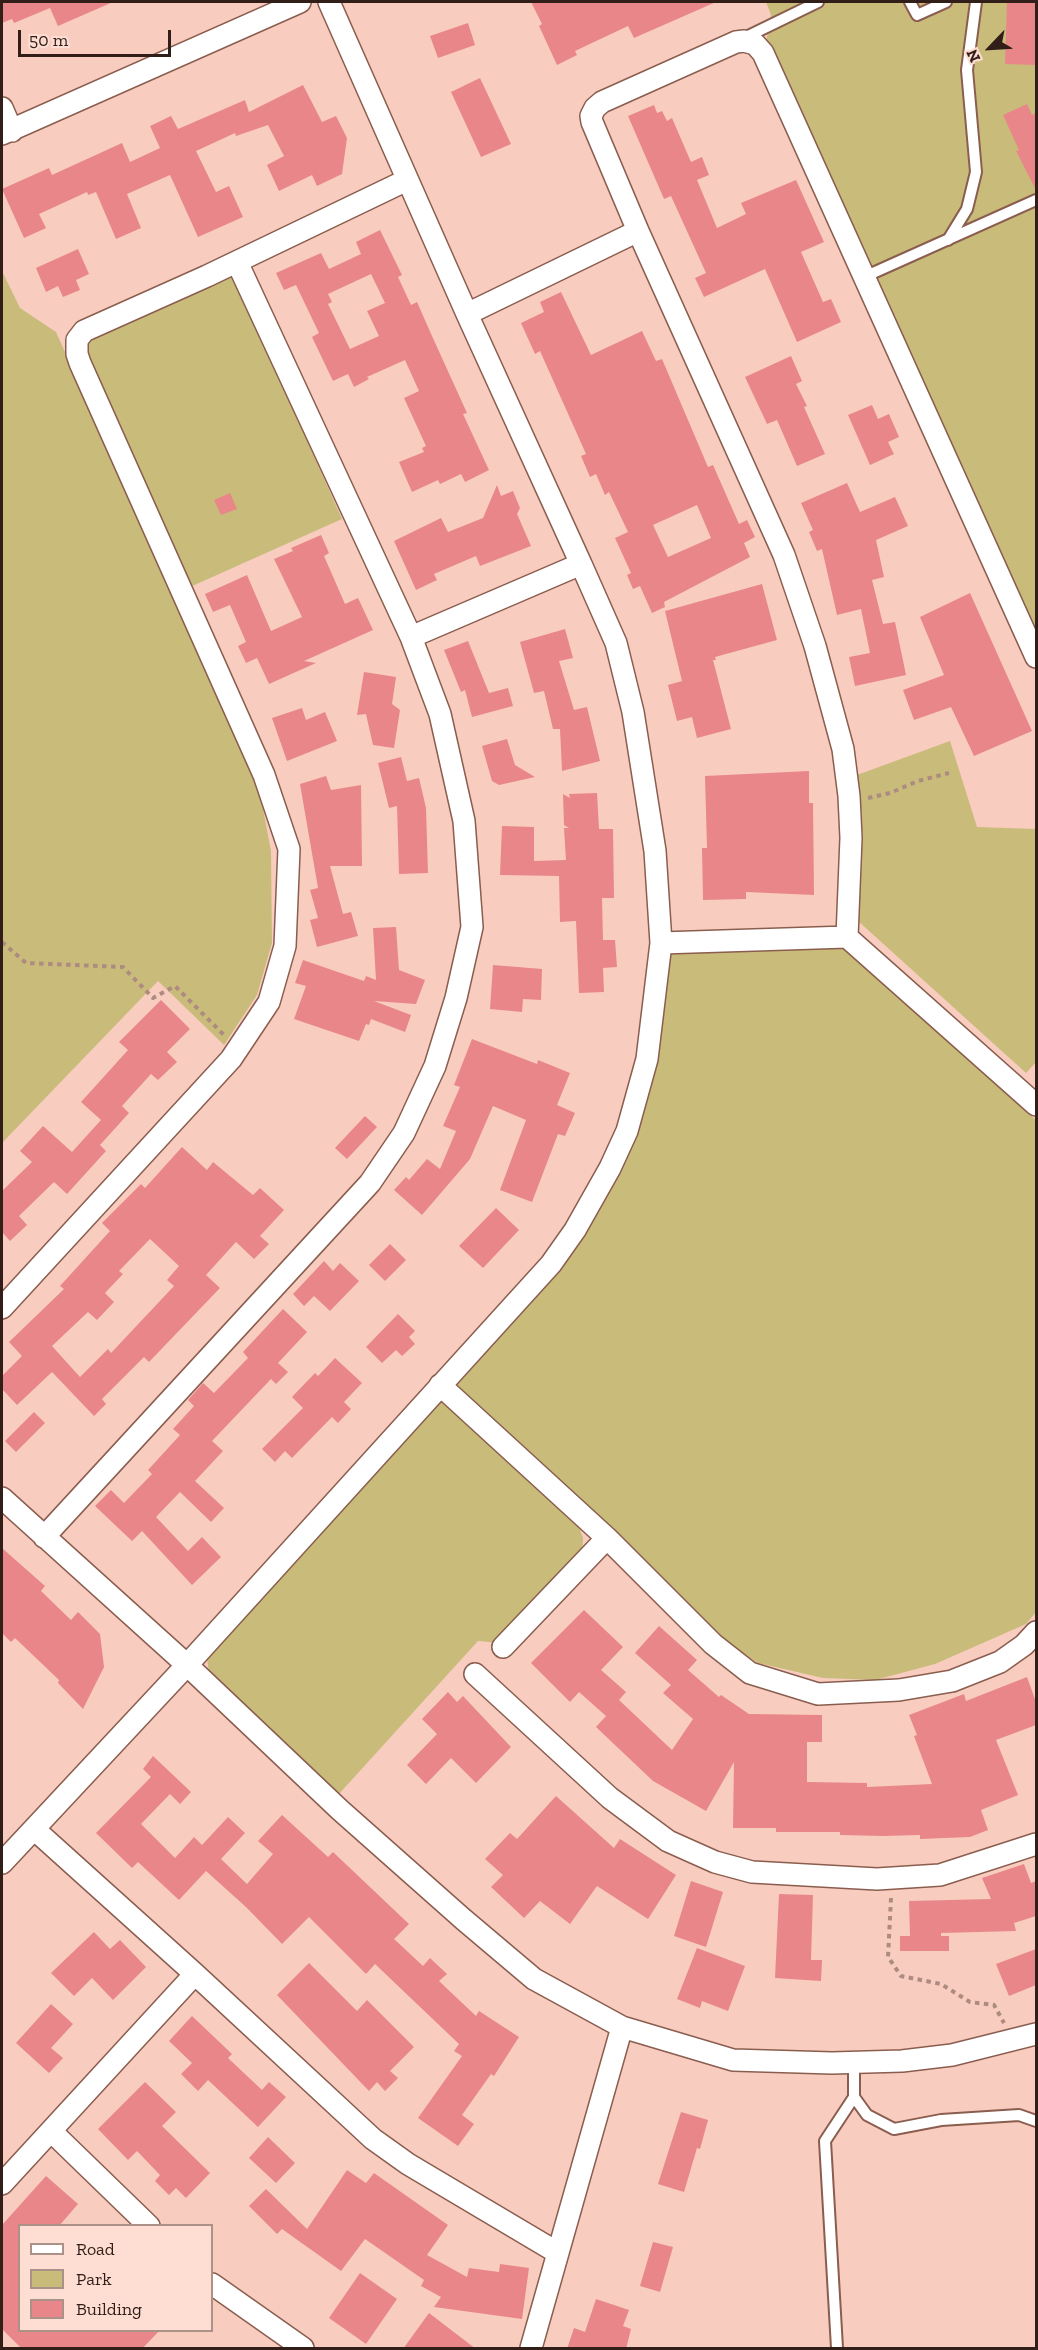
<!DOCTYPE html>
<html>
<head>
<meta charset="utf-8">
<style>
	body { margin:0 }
	#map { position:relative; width:1038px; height:2350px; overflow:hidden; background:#f8cdc0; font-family:"Zilla Slab",serif }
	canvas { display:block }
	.frame { position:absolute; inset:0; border:3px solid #311e18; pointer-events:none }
	.legend { position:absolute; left:18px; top:2224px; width:195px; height:108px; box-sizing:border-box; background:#feddd3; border:2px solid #ac9188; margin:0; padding:8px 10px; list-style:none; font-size:18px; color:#311e18 }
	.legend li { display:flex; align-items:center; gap:12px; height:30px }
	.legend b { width:30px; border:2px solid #ac9188 }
	.north { position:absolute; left:960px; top:18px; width:60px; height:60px; -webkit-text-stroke:4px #feddd3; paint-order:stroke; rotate:245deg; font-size:16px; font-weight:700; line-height:24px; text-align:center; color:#311e18 }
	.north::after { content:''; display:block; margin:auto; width:21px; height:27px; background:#311e18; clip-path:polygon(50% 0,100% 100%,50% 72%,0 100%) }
	.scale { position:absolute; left:18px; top:30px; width:153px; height:27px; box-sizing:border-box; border:3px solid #311e18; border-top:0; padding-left:8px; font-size:18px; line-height:21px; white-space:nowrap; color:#311e18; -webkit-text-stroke:4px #feddd3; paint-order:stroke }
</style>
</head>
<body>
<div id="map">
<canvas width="1038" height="2350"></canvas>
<div class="frame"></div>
<ul class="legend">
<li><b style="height:8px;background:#fff"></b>Road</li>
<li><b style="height:16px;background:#c9bc7a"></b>Park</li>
<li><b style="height:16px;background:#e9868a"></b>Building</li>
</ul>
<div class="north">N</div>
<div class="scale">50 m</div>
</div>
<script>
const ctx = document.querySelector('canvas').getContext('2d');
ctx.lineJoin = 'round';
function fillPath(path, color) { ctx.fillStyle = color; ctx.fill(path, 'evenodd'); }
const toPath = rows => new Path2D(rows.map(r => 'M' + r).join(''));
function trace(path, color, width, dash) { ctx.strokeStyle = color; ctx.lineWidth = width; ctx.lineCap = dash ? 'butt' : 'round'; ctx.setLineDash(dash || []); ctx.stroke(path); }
fillPath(toPath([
	[766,2,1036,2,1036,636,766,42,771,15],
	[231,270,342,519,190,587,86,355,88,336],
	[2,271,20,308,56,332,257,777,271,851,272,943,257,995,224,1045,158,981,2,1143],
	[950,741,977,827,1036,829,1036,1062,1026,1073,858,921,860,799,857,775],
	[841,946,1036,1120,1036,1612,1026,1624,935,1664,875,1680,823,1678,758,1663,717,1635,451,1385,555,1268,631,1132,667,950],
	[439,1393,576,1519,583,1538,582,1559,501,1643,478,1641,338,1795,209,1672,206,1653]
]), '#c9bc7a');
fillPath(toPath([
	[2,2,113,2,58,26,50,8,14,23,12,19,2,23],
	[531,2,716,2,634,38,628,26,575,51,577,55,557,65,539,26,542,24],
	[1007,2,1036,2,1036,65,1005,64],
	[468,23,475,45,438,58,430,36],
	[480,78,511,144,481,157,451,92],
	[303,85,322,122,336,116,347,138,342,174,317,186,312,175,279,191,267,165,284,156,268,125,236,136,235,133,196,151,216,192,229,186,243,217,198,237,170,175,127,194,141,228,116,239,96,192,88,195,87,192,39,214,46,228,24,238,2,189,49,168,52,175,122,143,130,162,160,148,150,126,171,116,178,129,245,100,249,112],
	[1027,104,1032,115,1036,113,1036,190,1016,151,1019,150,1003,115],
	[654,105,657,113,662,111,667,121,672,118,691,162,702,157,709,175,697,180,717,228,746,214,741,203,796,180,824,242,801,252,823,302,831,299,841,322,797,342,765,269,704,297,695,278,706,273,671,196,664,199,628,116],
	[380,230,402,275,398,277,411,305,417,302,432,336,467,413,463,414,489,470,465,482,461,474,440,484,438,480,412,492,399,462,424,452,422,448,426,446,404,398,419,391,405,360,367,377,369,379,354,387,348,374,333,381,312,337,319,333,296,285,284,290,276,273,321,253,329,269,361,254,356,242],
	[371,274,385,303,367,311,379,336,350,349,328,304,332,302,328,294],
	[78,249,89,274,76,280,80,290,63,297,58,286,46,292,36,268],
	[561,292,591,355,642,331,656,361,662,359,708,467,713,465,739,524,747,520,755,537,744,543,750,557,664,602,665,607,652,613,640,586,633,589,627,575,631,573,615,538,628,532,609,492,605,495,596,474,590,477,581,456,586,454,540,351,535,354,521,323,544,312,540,302],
	[697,505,711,538,668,557,653,525],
	[791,356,802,381,796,384,807,406,804,407,825,454,797,466,777,420,767,424,745,377],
	[872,405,878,419,889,414,899,437,888,442,894,454,870,465,848,415],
	[847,483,860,512,895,497,908,526,876,540,884,577,872,580,883,624,895,622,906,675,855,686,849,657,870,653,861,609,837,615,822,549,817,551,809,532,813,530,801,503],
	[497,485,501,496,513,491,520,508,517,514,531,546,480,566,476,556,434,574,437,580,416,590,394,541,441,518,448,532,483,518],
	[230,493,237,509,221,515,214,500],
	[321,535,329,553,324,556,345,604,358,598,373,630,304,661,316,663,269,684,257,658,246,663,238,646,246,642,230,605,213,612,205,594,247,575,271,631,302,617,274,559,293,551,291,548],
	[762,584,777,640,715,657,716,660,713,660,731,729,697,738,692,717,677,721,668,685,682,681,665,611],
	[970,593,1032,731,974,756,951,707,914,720,903,690,944,675,920,617],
	[565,629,573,658,559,661,574,710,587,707,600,761,562,771,560,729,553,729,544,691,534,693,520,642],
	[468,641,489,693,508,688,513,706,472,717,465,690,461,692,444,650],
	[364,672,396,677,392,704,400,710,394,748,373,745,366,714,357,715],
	[302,708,306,720,325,712,337,741,287,761,272,718],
	[507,739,515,765,535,777,499,785,492,781,482,746],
	[401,757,407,781,419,778,426,808,428,873,399,874,397,806,389,808,378,763],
	[809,771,809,803,813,803,814,895,746,892,746,899,703,900,702,848,707,848,705,776],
	[326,776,331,790,361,785,362,866,330,866,343,914,351,912,358,936,317,947,310,920,318,918,310,890,318,888,300,784],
	[597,793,599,829,613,829,614,898,602,898,603,940,615,940,617,967,603,968,604,992,579,993,576,921,560,922,559,876,500,875,502,826,534,827,534,861,566,860,564,828,569,828,564,825,563,794,570,798,569,794],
	[396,927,399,970,425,980,416,1004,374,1001,411,1015,405,1032,371,1019,369,1025,366,1024,359,1041,294,1019,306,986,295,983,303,960,364,981,366,976,376,980,373,928],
	[493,965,542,969,541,1000,523,999,522,1012,490,1009],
	[161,1000,190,1029,167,1052,177,1062,158,1080,151,1074,122,1106,129,1113,100,1145,106,1151,67,1194,54,1182,19,1216,27,1225,10,1241,2,1232,2,1191,32,1162,20,1151,43,1126,72,1152,101,1120,81,1102,128,1050,119,1042],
	[472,1039,537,1064,538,1060,570,1073,557,1105,575,1113,565,1136,558,1134,532,1202,500,1190,526,1120,493,1106,470,1159,422,1215,394,1190,406,1177,409,1180,427,1159,440,1169,456,1131,443,1126,460,1087,454,1085],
	[365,1116,377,1127,347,1159,335,1148],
	[182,1147,207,1170,213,1162,253,1195,260,1188,284,1210,260,1236,269,1244,254,1259,236,1242,206,1275,220,1288,149,1362,144,1357,102,1399,106,1404,94,1416,52,1372,17,1405,2,1389,2,1376,22,1356,9,1342,64,1289,60,1286,110,1231,102,1223,141,1184,145,1188],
	[150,1239,179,1266,167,1280,174,1286,111,1353,108,1349,80,1377,52,1346,88,1312,97,1320,114,1302,105,1293,123,1274,119,1271],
	[496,1208,519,1230,483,1268,459,1246],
	[390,1244,406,1260,385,1281,369,1265],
	[324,1261,333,1271,340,1263,359,1281,330,1311,314,1296,304,1306,293,1294],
	[283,1309,307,1332,278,1363,288,1372,276,1384,271,1379,212,1441,223,1451,195,1481,224,1508,211,1522,180,1492,156,1517,188,1551,202,1537,221,1557,192,1585,142,1531,132,1541,95,1506,111,1490,124,1503,152,1474,148,1470,180,1435,173,1429,194,1406,188,1400,203,1383,214,1393,248,1358,243,1352],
	[398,1314,415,1331,409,1337,415,1344,402,1356,396,1350,382,1363,366,1347],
	[335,1358,362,1383,344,1402,351,1409,338,1423,332,1417,292,1458,285,1451,275,1462,262,1449,303,1408,292,1397,315,1373,318,1376],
	[34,1412,45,1423,16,1452,5,1441],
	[2,1548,45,1586,41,1591,71,1620,78,1612,100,1634,104,1667,83,1709,58,1683,59,1680,15,1638,11,1642,2,1633],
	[584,1610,623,1647,601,1670,626,1692,619,1700,672,1750,693,1719,663,1693,671,1685,635,1653,659,1626,697,1660,688,1670,719,1697,721,1695,749,1714,822,1715,822,1742,807,1742,807,1782,867,1783,867,1787,932,1784,914,1736,917,1735,909,1715,964,1694,966,1701,1027,1677,1036,1702,1036,1725,996,1740,1018,1795,981,1810,988,1830,970,1837,920,1839,920,1835,883,1836,840,1835,840,1832,776,1832,776,1828,733,1828,734,1762,706,1811,653,1781,596,1727,606,1716,579,1692,570,1702,531,1663],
	[448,1692,457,1702,463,1696,511,1747,476,1783,451,1758,426,1784,407,1765,437,1734,422,1719],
	[153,1756,191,1792,180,1804,170,1794,141,1824,175,1858,194,1837,202,1845,228,1817,245,1833,221,1859,247,1884,273,1854,258,1841,282,1815,328,1857,333,1852,409,1924,394,1939,423,1966,430,1958,447,1974,439,1981,476,2016,479,2011,519,2037,494,2076,491,2074,462,2115,474,2124,458,2146,418,2118,462,2056,454,2051,459,2044,375,1964,366,1974,309,1917,282,1944,246,1907,206,1871,179,1900,138,1862,132,1868,96,1833,151,1777,143,1769],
	[556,1796,614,1848,620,1839,676,1875,648,1919,597,1886,570,1924,540,1901,524,1918,491,1887,503,1875,485,1859,510,1833,517,1839],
	[1024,1864,1031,1883,1036,1881,1036,1916,1014,1923,1016,1931,941,1933,941,1936,949,1936,949,1951,900,1951,900,1936,910,1936,909,1901,991,1899,982,1878],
	[691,1881,723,1892,706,1947,674,1936],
	[779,1894,813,1895,811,1960,822,1960,821,1981,775,1978],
	[94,1932,110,1949,120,1940,146,1967,113,2000,92,1978,74,1996,51,1973],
	[697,1948,745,1966,728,2011,702,2001,700,2008,677,1999],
	[1036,1949,1036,1985,1009,1996,996,1964],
	[309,1963,357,2011,367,2000,414,2047,390,2071,398,2078,385,2091,377,2082,369,2091,277,1995],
	[51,2004,73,2024,51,2048,63,2058,49,2073,16,2043],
	[192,2016,232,2054,228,2058,262,2090,269,2082,286,2097,258,2127,208,2080,198,2091,181,2074,192,2063,169,2041],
	[145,2082,176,2112,162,2126,210,2173,186,2198,176,2188,169,2195,155,2181,160,2175,137,2151,128,2160,98,2129],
	[681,2112,708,2120,700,2149,697,2148,684,2192,658,2184],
	[268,2137,295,2163,276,2183,249,2158],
	[347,2170,366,2183,374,2173,448,2225,427,2255,467,2277,469,2268,499,2272,500,2264,529,2268,522,2319,434,2307,441,2297,421,2286,424,2280,365,2239,341,2271,282,2229,277,2234,249,2206,266,2189,307,2229],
	[46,2176,78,2204,59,2226,20,2226,20,2331,159,2331,142,2349,22,2349,2,2329,2,2225],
	[653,2242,673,2247,660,2292,640,2286],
	[360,2273,397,2299,366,2344,329,2318],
	[596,2299,629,2310,623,2326,631,2329,626,2349,567,2349,574,2328,585,2332],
	[429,2313,476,2349,403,2349]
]), '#e9868a');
const lane = toPath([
	[910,2,917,15,946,2],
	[742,39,818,2],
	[948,240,967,209,976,172,967,70,976,2],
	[864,277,1036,200],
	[854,2097,867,2115,894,2129,941,2120,1019,2115,1036,2121],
	[837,2348,825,2141,854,2097,854,2062]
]);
const street = toPath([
	[329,2,467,314,581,564,411,637],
	[2,108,12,131],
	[2,134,300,2],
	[467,314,638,231],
	[847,937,851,838,849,796,843,749,815,646,784,555,638,231,592,122,591,116,595,108,602,102,736,42,744,41,755,44,763,53,1036,657],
	[661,943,847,937,1036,1105],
	[2,1308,231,1059,269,1002,285,946,289,849,264,775,80,363,77,354,77,340,84,331,207,276,407,180],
	[440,1385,607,1538,713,1644,750,1673,818,1694,899,1690,952,1681,1000,1662,1024,1645,1036,1632],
	[2,1498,187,1665,340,1810,463,1919,534,1979,622,2027,733,2060,832,2063,902,2061,952,2055,1036,2034],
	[44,1537,370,1183,404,1133,435,1066,456,998,472,927,464,821,440,714,411,637,237,262],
	[503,1647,607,1538],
	[475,1674,610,1798,668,1841,715,1862,752,1872,877,1879,940,1875,1036,1844],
	[34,1829,195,1974,373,2139,408,2164,558,2253],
	[2,1863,187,1665,551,1264,575,1230,610,1168,627,1131,647,1059,661,943,655,851,633,712,616,643,581,564],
	[51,2131,149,2226],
	[2,2184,195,1974],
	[212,2284,303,2348],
	[531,2348,622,2027]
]);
trace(lane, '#8a5d4e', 14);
trace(street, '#8a5d4e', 24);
trace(toPath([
	[868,798,890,793,918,781,949,773],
	[2,942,26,963,123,967,153,998,175,986,224,1035],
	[891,1898,888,1957,901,1976,941,1984,970,2002,994,2005,1004,2023]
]), '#ad8b81', 4, [4.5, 4.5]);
trace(lane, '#fff', 10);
trace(street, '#fff', 21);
</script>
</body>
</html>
